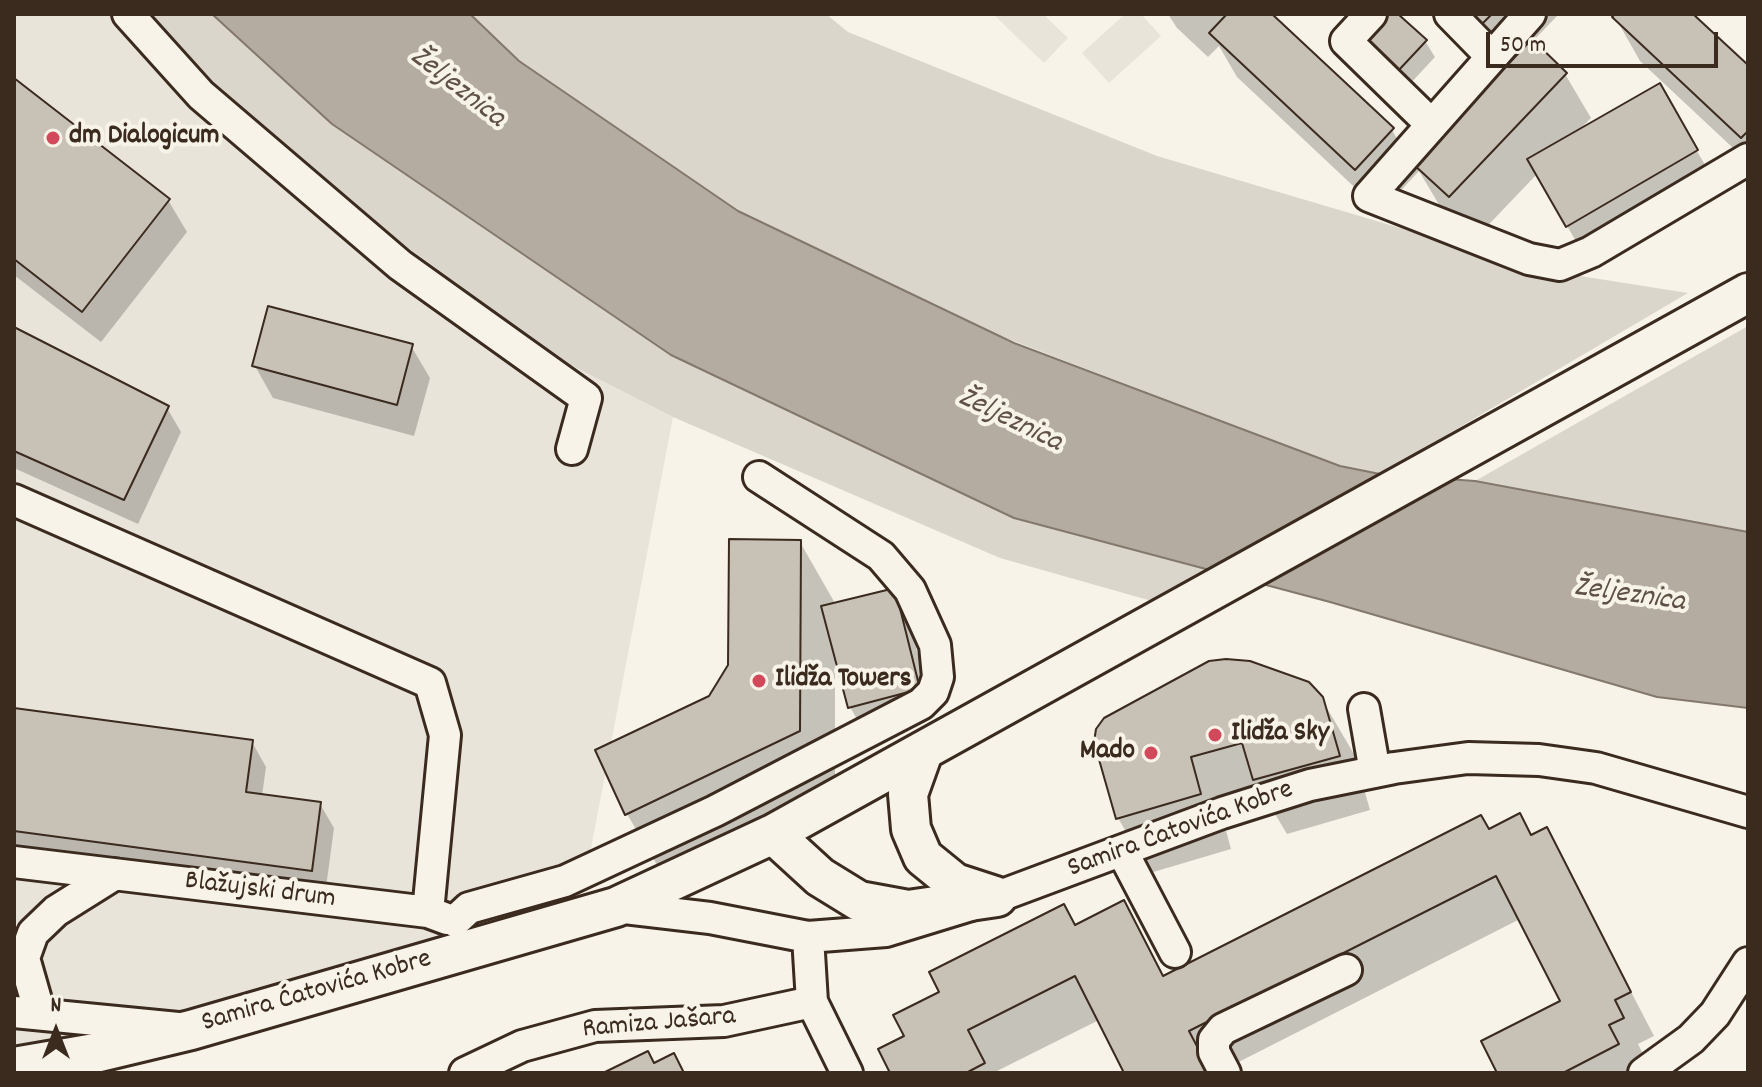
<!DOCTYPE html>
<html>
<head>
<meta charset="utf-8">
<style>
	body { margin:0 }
	#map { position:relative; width:1762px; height:1087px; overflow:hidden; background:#f7f3e8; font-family:Dekko,sans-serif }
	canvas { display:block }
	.frame { position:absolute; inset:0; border:16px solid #3b2a1e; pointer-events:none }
	.north { position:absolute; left:16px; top:991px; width:80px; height:80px; -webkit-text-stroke:6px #f7f3e8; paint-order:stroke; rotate:0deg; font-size:22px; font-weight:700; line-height:32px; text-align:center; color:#3b2a1e }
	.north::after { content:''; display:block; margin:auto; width:28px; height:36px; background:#3b2a1e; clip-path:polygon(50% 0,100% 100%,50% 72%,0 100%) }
	.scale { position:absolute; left:1486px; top:32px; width:232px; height:36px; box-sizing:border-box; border:4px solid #3b2a1e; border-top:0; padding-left:10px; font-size:24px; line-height:28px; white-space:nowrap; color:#3b2a1e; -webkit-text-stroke:6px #f7f3e8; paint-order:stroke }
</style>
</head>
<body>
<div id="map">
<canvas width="1762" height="1087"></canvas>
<div class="frame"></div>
<div class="north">N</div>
<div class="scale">50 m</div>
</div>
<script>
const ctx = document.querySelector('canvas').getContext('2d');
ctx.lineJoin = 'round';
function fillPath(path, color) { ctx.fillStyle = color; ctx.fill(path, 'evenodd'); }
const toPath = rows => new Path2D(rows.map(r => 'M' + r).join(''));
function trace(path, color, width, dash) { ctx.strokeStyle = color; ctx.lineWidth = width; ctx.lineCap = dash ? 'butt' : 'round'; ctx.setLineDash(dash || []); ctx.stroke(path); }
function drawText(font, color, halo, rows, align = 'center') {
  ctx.font = font + ' Dekko,sans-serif'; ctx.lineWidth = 8; ctx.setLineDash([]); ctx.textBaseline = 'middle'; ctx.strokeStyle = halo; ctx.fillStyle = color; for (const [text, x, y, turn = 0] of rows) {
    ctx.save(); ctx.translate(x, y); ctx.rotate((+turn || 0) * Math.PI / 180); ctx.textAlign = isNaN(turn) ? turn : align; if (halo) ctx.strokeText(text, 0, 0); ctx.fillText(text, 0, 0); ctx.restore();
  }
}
fillPath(toPath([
	[14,14,128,14,561,360,673,417,585,880,570,921,14,1066],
	[993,14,1043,14,1068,38,1044,63],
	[1125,14,1141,14,1161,36,1109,83,1082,53]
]), '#e9e4d9');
fillPath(toPath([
	[128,14,212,14,332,124,1241,575,1180,609,1000,558,673,417,561,360,201,95],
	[470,14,826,14,848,32,1157,156,1542,270,1688,293,1380,474,1340,466,998,335,738,211,519,61],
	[1748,326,1748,532,1475,481]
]), '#dbd6cb');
const water = toPath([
	[212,14,470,14,519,61,738,211,1014,343,1340,466,1380,474,1475,481,1748,532,1748,708,1657,697,1330,602,1014,518,671,355,332,124,212,14]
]);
fillPath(water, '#b4aca0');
trace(water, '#84786c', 2);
fillPath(toPath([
	[1168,14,1269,14,1392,130,1413,167,1506,69,1471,34,1460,14,1559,14,1532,42,1565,74,1591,118,1578,131,1659,86,1722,194,1592,269,1537,174,1475,239,1441,208,1419,171,1381,212,1237,77,1219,46,1208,57,1177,28],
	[1389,14,1395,14,1425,41,1435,57,1408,86,1365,40],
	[1618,14,1690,14,1748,68,1748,162,1640,61,1615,17],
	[14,80,168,200,187,232,101,342,14,275],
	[14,330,167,408,181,432,138,524,14,468],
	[411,346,430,378,414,436,273,398,255,366],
	[800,542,836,605,894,590,908,614,932,714,864,731,850,707,835,657,835,792,663,875,627,814,710,697],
	[1321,698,1354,754,1370,810,1287,834,1266,799,1221,812,1231,849,1150,873,1118,818,1096,742],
	[14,710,252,742,266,767,262,796,320,804,334,828,325,895,14,853],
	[1547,830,1654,1036,1638,1044,1647,1062,1634,1073,1499,1073,1562,1002,1520,919,1217,1073,1126,1073,1099,1020,993,1073,892,1073,906,1037,1075,927,1124,903,1165,978,1489,831,1532,837],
	[14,964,21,975,14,1015]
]), '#0003');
const building = toPath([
	[1227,14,1272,14,1394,128,1355,170,1209,33,1227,14],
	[1386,14,1398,14,1427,40,1398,71,1362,40,1386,14],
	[1468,14,1492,14,1480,26,1468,14],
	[1615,14,1693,14,1748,65,1748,131,1741,138,1612,17,1615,14],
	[1532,39,1567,73,1449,197,1413,164,1532,39],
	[14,78,170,199,82,312,14,259,14,78],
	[1660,83,1698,150,1566,227,1527,159,1660,83],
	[268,306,413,344,397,405,252,366,268,306],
	[14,327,169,406,124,500,14,451,14,327],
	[729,539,801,540,800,731,625,815,595,750,709,696,728,665,729,539],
	[895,588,920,689,848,708,821,606,895,588],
	[1226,659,1250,661,1309,682,1323,697,1340,756,1253,780,1242,743,1191,757,1201,794,1116,819,1094,742,1096,729,1104,718,1209,661,1226,659],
	[14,708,253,740,246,792,321,802,312,871,14,831,14,708],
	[1520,813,1531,835,1547,827,1631,992,1615,1000,1624,1018,1609,1025,1619,1044,1563,1073,1497,1073,1481,1041,1560,1001,1496,876,1189,1031,1211,1073,1124,1073,1075,976,968,1030,985,1063,966,1073,890,1073,878,1049,904,1036,893,1015,939,992,929,972,1064,904,1075,925,1124,900,1163,976,1481,815,1489,829,1520,813],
	[648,1051,654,1063,674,1053,684,1073,603,1073,648,1051]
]);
fillPath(building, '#c8c1b6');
trace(building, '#3b2a1e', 2);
const minor = toPath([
	[128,14,201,95,400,265,586,398,572,449],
	[1371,14,1346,41,1432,125],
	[1450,14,1492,57],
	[1530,14,1369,196,1529,259,1560,265,1591,252,1748,159],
	[14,500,430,683,445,735,428,912],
	[1364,709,1375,772],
	[1122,851,1175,952],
	[14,862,428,912,447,919],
	[616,907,710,918,808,937,886,931,997,897,1222,813,1310,785,1394,768,1468,758,1539,760,1596,768,1748,812],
	[455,921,469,908,565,881,715,811,921,704,933,692,938,677,935,645,910,590,881,556,759,477],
	[808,937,812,1002,847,1073],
	[14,1012,178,1028],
	[40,1014,24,958,33,933,56,911,115,874],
	[465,1073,522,1046,595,1026,724,1021,812,1002],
	[1225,1073,1214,1052,1214,1040,1223,1029,1346,970],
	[1644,1073,1691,1039,1715,1014,1748,963]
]);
const major = toPath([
	[923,752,908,794,911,829,923,857,955,883,995,896],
	[773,834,820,877,859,901,908,910,997,897],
	[14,1067,95,1053,191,1030,616,907,773,834,1748,293]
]);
trace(minor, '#3b2a1e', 36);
trace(major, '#3b2a1e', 44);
trace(minor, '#f7f3e8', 30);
trace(major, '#f7f3e8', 38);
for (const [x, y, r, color] of [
	[53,138,8,"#d1495b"],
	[759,681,8,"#d1495b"],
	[1215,735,8,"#d1495b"],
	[1151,753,8,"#d1495b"]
]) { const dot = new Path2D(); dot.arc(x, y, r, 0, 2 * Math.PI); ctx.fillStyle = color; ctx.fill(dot); trace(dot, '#f7f3e8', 3); }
drawText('bold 28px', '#3b2a1e', '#f7f3e8', [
	["dm Dialogicum",69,138],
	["Ilidža Towers",775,681],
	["Ilidža Sky",1231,735],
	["Mado",1135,753,"right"]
], 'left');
drawText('28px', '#3b2a1e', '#f7f3e8', [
	["Samira Ćatovića Kobre",1181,831,-20],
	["Blažujski drum",260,892,7],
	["Samira Ćatovića Kobre",317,993,-16],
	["Ramiza Jašara",659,1025,-5]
]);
drawText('italic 30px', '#5f5145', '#f7f3e8', [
	["Željeznica",456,89,38],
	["Željeznica",1009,422,26],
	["Željeznica",1629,597,8]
]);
</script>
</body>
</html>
